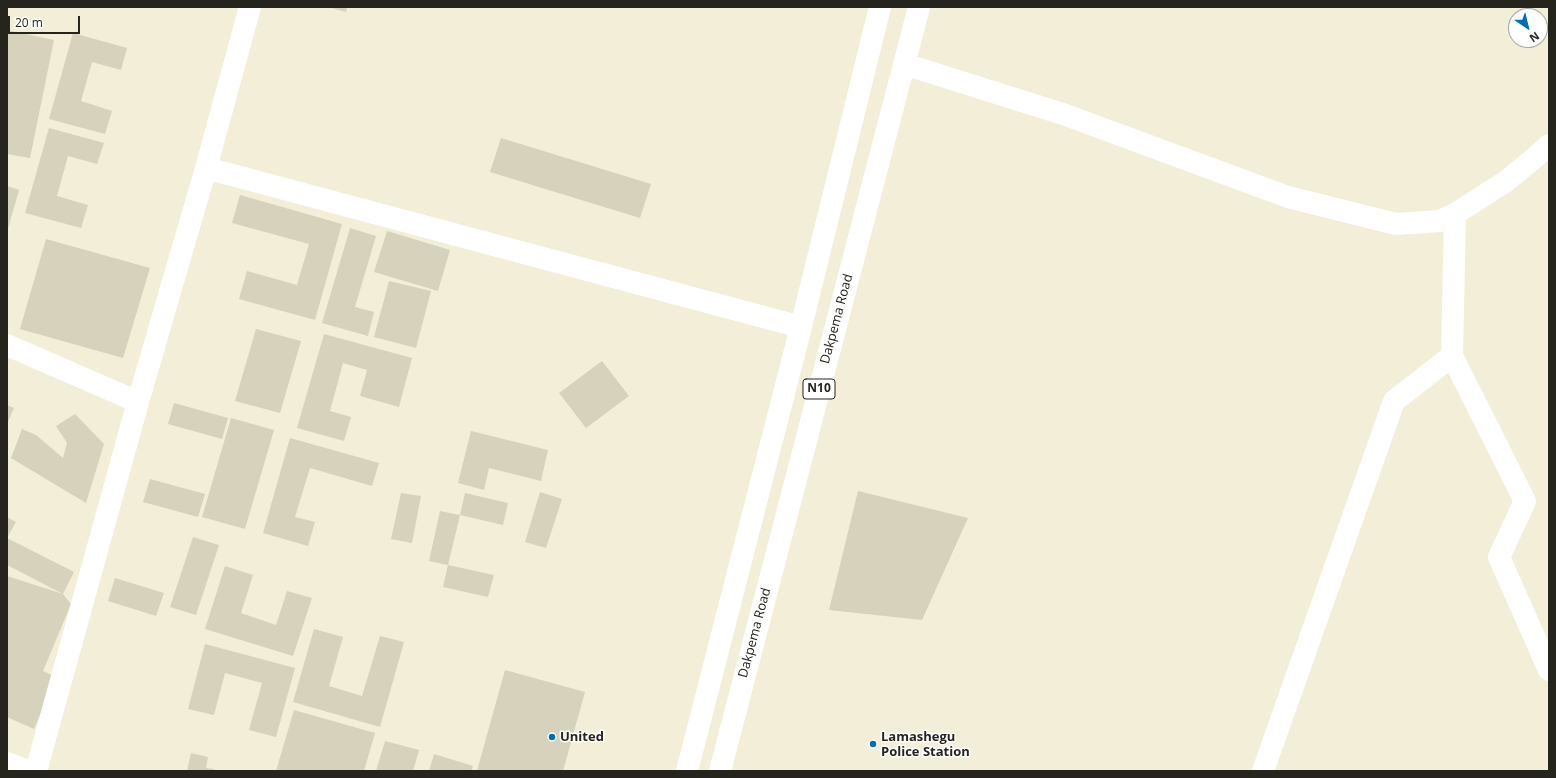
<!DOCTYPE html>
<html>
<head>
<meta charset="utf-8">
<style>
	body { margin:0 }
	#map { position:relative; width:1556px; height:778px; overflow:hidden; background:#f2eed7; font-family:"Open Sans",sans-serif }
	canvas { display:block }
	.frame { position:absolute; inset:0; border:8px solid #26251d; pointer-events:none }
	.north { position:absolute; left:1508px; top:8px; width:40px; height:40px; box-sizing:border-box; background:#fff; border:1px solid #a8a8a5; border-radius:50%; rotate:145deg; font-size:11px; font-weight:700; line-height:16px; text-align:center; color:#26251d }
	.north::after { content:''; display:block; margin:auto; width:14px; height:18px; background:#006fb9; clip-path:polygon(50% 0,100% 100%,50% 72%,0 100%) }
	.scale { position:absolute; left:8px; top:16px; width:72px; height:18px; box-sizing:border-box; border:2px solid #26251d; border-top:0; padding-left:5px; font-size:12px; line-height:14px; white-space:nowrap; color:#26251d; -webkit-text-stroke:3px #fff; paint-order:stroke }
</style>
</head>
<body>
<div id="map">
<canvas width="1556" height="778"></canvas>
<div class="frame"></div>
<div class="north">N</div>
<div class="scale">20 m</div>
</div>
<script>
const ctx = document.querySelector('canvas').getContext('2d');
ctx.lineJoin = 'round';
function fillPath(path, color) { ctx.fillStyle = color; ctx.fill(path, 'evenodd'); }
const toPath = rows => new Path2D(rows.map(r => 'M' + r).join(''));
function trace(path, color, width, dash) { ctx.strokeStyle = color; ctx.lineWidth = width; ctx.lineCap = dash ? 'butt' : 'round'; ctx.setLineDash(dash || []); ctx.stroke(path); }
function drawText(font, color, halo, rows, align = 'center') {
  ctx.font = font + ' "Open Sans",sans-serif'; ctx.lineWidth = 3; ctx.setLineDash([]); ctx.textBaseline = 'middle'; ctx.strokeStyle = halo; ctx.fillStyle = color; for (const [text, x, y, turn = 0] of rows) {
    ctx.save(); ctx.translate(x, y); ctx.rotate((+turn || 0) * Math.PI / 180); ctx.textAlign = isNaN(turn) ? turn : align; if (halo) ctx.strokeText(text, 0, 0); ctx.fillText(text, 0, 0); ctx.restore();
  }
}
fillPath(toPath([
	[328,7,347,7,346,12],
	[7,30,54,40,30,158,7,154],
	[73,33,127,48,121,70,92,62,81,101,112,111,105,134,49,119],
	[49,128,104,143,97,164,68,156,57,196,88,205,81,228,25,213],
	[501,138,651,184,640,218,490,172],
	[7,186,19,190,7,232],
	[240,195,342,224,315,320,239,299,247,271,297,285,309,244,232,223],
	[350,228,376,236,355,307,374,312,368,336,322,323],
	[387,231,450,250,438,291,374,272],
	[46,239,150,268,123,358,20,329],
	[389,281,431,291,416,348,374,337],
	[256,329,301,341,280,413,235,401],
	[324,334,412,358,399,407,360,396,367,370,343,363,330,411,351,417,344,441,297,428],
	[602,361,629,396,586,428,559,393],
	[174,403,228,418,222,439,168,424],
	[7,405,14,408,7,424],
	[75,414,104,444,86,503,11,458,22,429,36,435,63,458,67,443,56,426],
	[231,418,274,430,245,529,202,517],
	[471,431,548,450,541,481,489,468,484,490,458,483],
	[290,438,379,463,372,486,310,468,295,517,315,522,308,546,263,533],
	[150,479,205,494,198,517,143,502],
	[858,491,968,518,922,620,829,610],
	[540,492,562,499,546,548,525,542],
	[401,493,421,496,412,543,391,539],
	[465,493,508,503,503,525,460,515],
	[440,511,460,515,448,565,429,561],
	[7,517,16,522,7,538,74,572,63,594,7,565],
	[193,537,219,545,196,615,170,607],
	[448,565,494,575,488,597,443,587],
	[225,566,253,575,241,613,276,625,287,591,312,598,293,656,205,629],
	[7,576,63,594,71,604,43,671,56,677,34,729,7,717],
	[115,578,164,593,156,616,108,601],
	[314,629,343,637,329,686,362,696,380,636,404,642,380,727,293,702],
	[205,644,295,668,276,737,249,730,262,683,225,673,214,715,188,709],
	[505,670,585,692,563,771,477,771],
	[294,710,375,733,364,771,276,771],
	[385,741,419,750,413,771,376,771],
	[191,753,208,757,206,768,214,769,213,771,187,771],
	[434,754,473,766,471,771,429,771]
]), '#d6d2bc');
trace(toPath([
	[904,64,1063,114,1288,197,1396,224,1440,221,1455,214,1505,182,1531,161,1549,145],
	[206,168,801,327],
	[7,345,138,402],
	[1452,356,1525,501,1499,557,1549,670],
	[7,763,28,771],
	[36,771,138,402,206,168,250,7],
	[1263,771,1394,401,1452,356,1455,214]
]), '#fff', 22);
trace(toPath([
	[687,771,801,327,880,7],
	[720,771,919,7]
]), '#fff', 22);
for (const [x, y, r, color] of [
	[552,737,4,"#006fb9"],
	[873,744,4,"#006fb9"]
]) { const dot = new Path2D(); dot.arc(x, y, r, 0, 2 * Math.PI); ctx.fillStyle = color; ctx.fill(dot); trace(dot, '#fff', 1.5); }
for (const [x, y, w] of [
	[819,389,32]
]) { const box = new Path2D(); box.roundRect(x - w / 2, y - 10, w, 20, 3); ctx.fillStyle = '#fff'; ctx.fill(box); trace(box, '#26251d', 1); }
drawText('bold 12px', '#26251d', null, [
	["N10",819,389]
]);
drawText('13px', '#26251d', '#fff', [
	["Dakpema Road",837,319,-75],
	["Dakpema Road",755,633,-75]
]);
drawText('bold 13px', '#26251d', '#fff', [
	["United",560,737],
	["Lamashegu",881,737],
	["Police Station",881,752]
], 'left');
</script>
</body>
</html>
